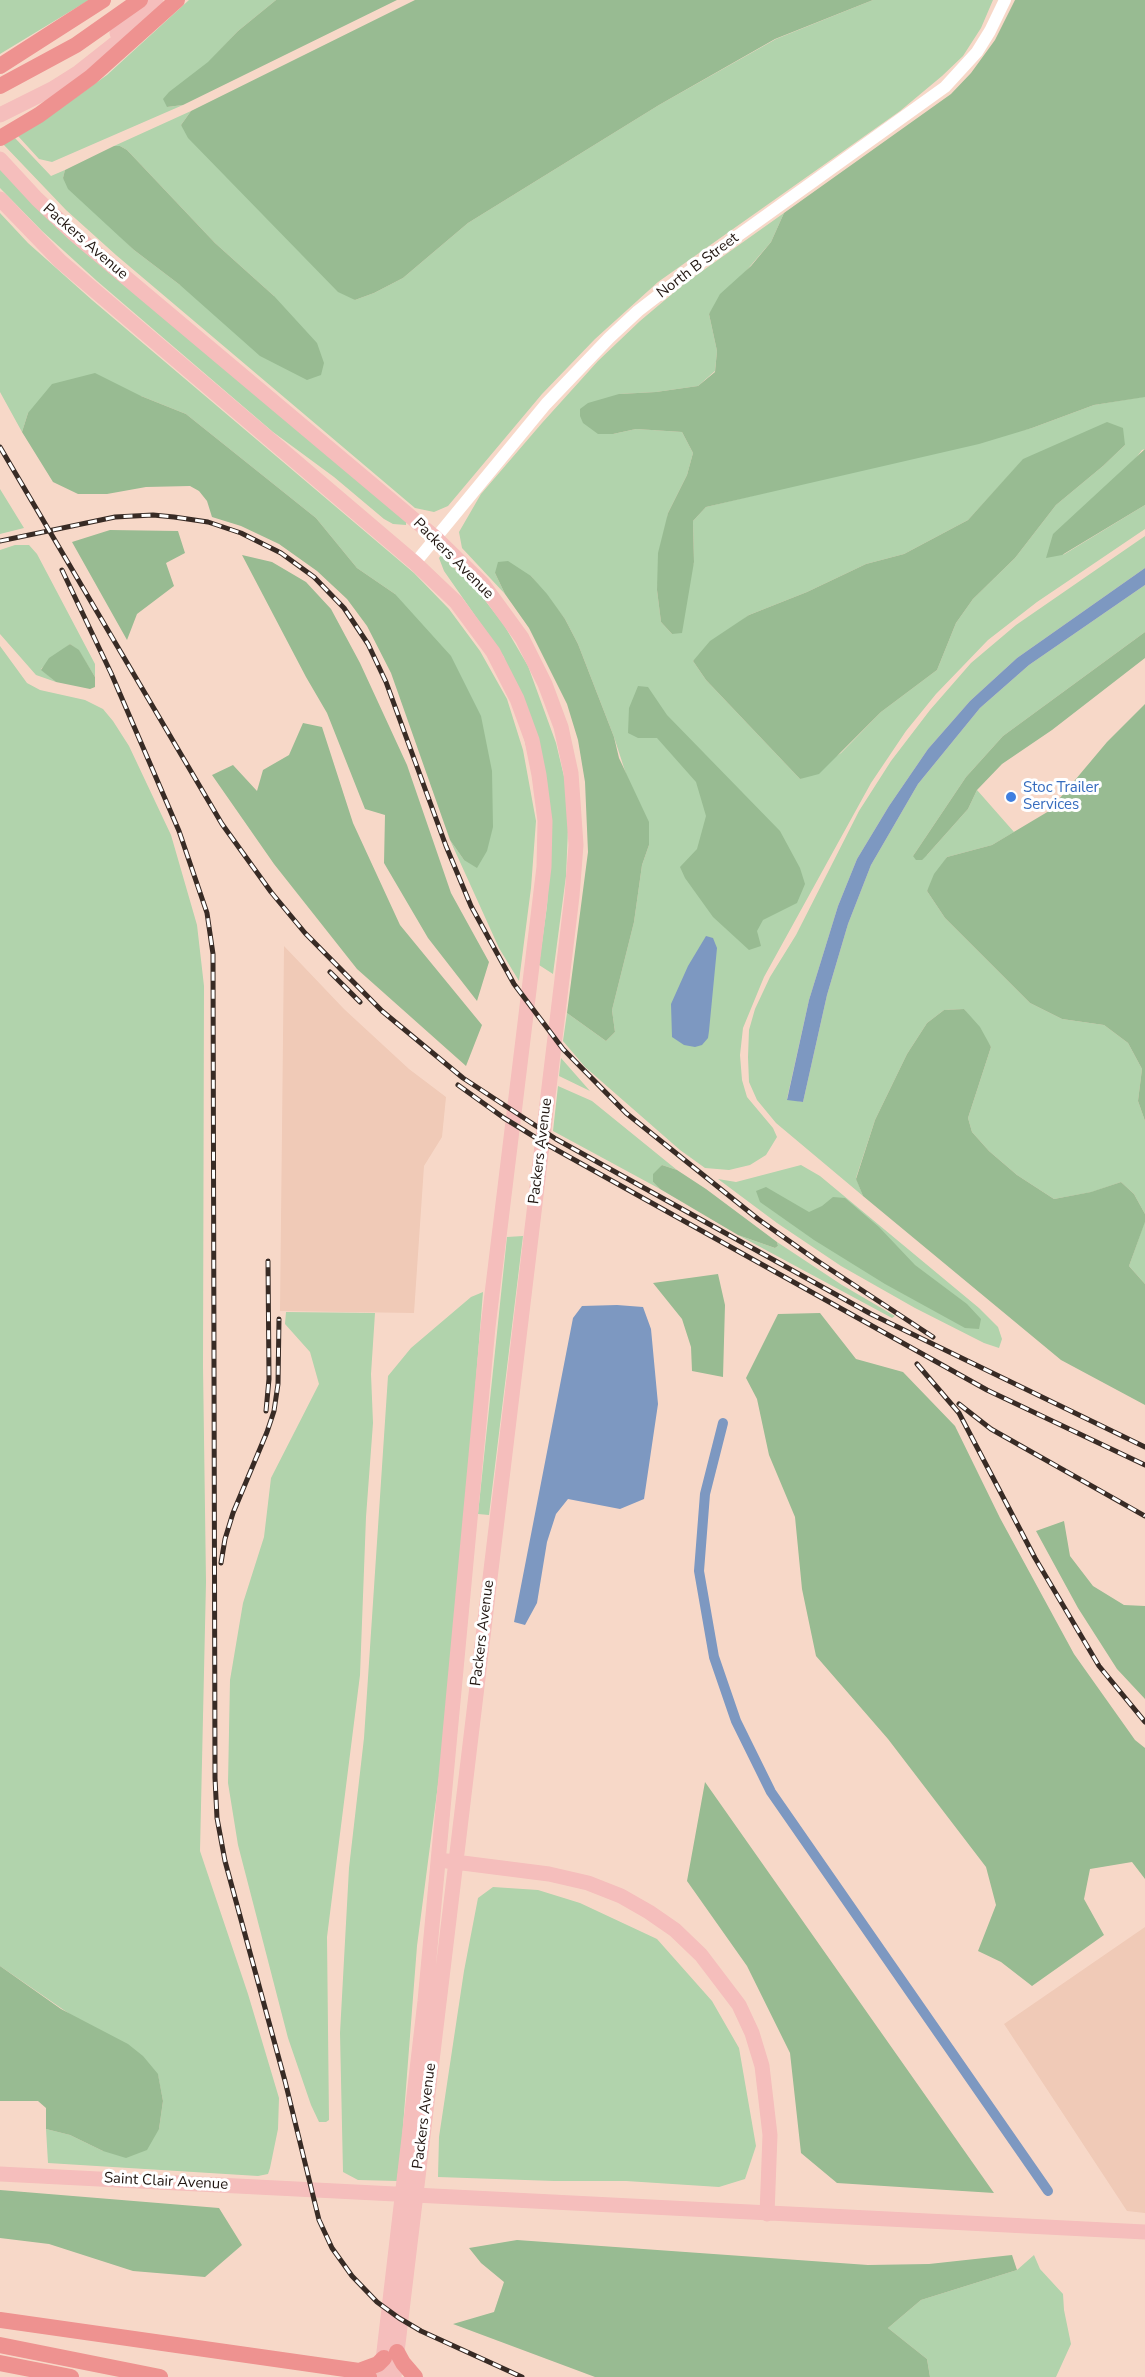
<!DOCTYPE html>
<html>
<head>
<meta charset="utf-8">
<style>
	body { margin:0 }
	canvas { display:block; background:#f7d8c8 }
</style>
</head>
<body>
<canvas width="1145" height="2377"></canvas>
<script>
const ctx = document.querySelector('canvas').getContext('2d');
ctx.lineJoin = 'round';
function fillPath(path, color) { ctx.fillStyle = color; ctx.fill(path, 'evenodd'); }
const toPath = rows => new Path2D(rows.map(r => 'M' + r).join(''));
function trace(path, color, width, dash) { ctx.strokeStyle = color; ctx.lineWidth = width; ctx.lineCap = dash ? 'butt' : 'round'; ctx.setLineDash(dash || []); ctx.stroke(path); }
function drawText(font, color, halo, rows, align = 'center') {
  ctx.font = font + ' "Nunito Sans",sans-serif'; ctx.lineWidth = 6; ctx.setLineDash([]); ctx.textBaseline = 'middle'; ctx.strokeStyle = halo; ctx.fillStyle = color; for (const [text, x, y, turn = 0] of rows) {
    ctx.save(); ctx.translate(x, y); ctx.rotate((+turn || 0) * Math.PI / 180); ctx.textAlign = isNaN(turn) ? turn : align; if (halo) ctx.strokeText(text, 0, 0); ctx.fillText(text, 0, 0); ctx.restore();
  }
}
fillPath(toPath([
	[284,946,344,1009,409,1069,446,1097,442,1137,424,1166,414,1313,280,1311],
	[1145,1927,1145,2213,1127,2211,1004,2024]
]), '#f0cab7');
fillPath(toPath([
	[0,0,89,0,0,54],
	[189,0,276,0,238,31,167,107,183,105,52,162,39,159,18,136,43,121,107,75],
	[873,0,993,0,981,28,963,56,942,76,900,111,658,282,595,339,542,394,448,506,434,512,415,508,116,255,66,210,3,144,15,138,51,176,65,170,63,178,134,250,180,285,274,296,215,243,127,150,120,146,114,146,191,111,181,125,355,300,374,293,403,278,468,223,659,105,776,39],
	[0,168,406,522,406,525,393,524,384,519,334,477,273,432,97,281,42,231,0,188],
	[0,213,28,243,92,300,414,573,449,609,480,651,507,699,523,750,536,821,531,888,519,981,499,948,450,840,464,860,395,594,357,568,316,518,186,414,141,396,28,413,22,432,0,392],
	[784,213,771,242,709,314,717,351,715,371,698,386,656,392,619,394,613,434,636,429,682,432,693,453,687,475,668,513,657,590,661,622,672,634,694,562,693,521,706,507,1032,428,1094,405,1142,397,1145,397,1145,449,1142,450,1063,555,1145,505,1145,529,1037,602,988,640,936,694,906,731,871,783,764,977,743,1028,740,1055,742,1080,747,1097,773,1128,777,1137,766,1155,750,1165,729,1170,705,1168,680,1150,585,1067,563,1041,567,1013,606,1041,615,1032,612,1010,634,922,642,865,649,845,614,737,578,644,565,619,531,576,495,573,505,594,462,548,459,532,481,494,542,423,598,361,640,321,684,284],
	[1125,445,1103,466,1056,505,1015,558,973,599,956,623,937,670,881,712,841,753,800,779,706,680,693,661,749,615,807,592,866,564,904,554,968,520,1024,459],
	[0,489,24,528,0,534],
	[1145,536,1145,568,1017,658,970,701,928,749,889,806,857,859,838,906,809,1000,787,1099,803,1102,827,995,848,924,871,865,918,784,980,708,1029,665,1145,585,1145,632,1003,736,966,777,913,856,927,855,968,809,977,790,1014,832,992,845,947,857,927,891,945,918,1030,1003,1062,1019,1104,1025,1128,1043,1142,1069,1138,1101,1145,1121,1145,1214,1134,1194,1121,1182,1092,1192,1054,1199,1017,1175,989,1151,972,1132,968,1118,991,1047,964,1009,944,1010,927,1023,907,1054,875,1120,856,1178,863,1196,776,1123,757,1100,749,1082,748,1057,749,1030,755,1009,770,977,796,935,859,811,891,761,930,710,971,663,1016,625],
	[15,545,29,545,37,554,95,664,95,677,79,651,70,644,41,669,56,682,36,675,0,634,0,550],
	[441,555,477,590,504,625,528,666,556,743,566,785,568,829,566,876,553,974,539,965,547,906,551,847,504,657,444,571,439,558],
	[0,646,27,683,40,690,85,700,103,709,113,721,129,746,171,835,197,925,204,986,203,1366,206,1582,200,1851,248,1994,279,2098,278,2129,270,2168,268,2174,258,2176,48,2163,46,2129,70,2135,103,2151,159,2129,163,2101,158,2075,0,1966],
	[561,1058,590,1091,559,1076],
	[558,1086,592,1101,677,1170,662,1165,653,1182,660,1189,553,1131],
	[801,1165,820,1176,979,1308,998,1327,1002,1339,999,1348,984,1343,915,1308,841,1266,777,1223,718,1179,736,1182],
	[1145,1221,1145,1284,1129,1266],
	[738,1235,775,1248,778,1246,777,1242,842,1285,895,1316,892,1318],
	[523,1236,489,1515,478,1514,507,1237],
	[483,1292,458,1602,446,1723,417,1946,402,2139,397,2181,358,2180,343,2172,340,2033,349,1868,364,1738,388,1376,411,1348,471,1297],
	[286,1312,375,1313,371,1374,373,1423,366,1517,360,1675,327,1937,329,2120,326,2122,319,2122,311,2105,288,2038,238,1845,228,1783,230,1680,243,1603,264,1537,271,1478,319,1384,310,1352,285,1324],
	[493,1887,538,1890,580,1903,657,1939,712,2001,739,2048,756,2146,745,2179,719,2187,626,2181,554,2181,438,2177,439,2137,464,1971,478,1898],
	[1034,2255,1040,2269,1063,2294,1064,2310,1071,2344,1056,2377,930,2377,927,2359,888,2328,921,2300,1017,2270]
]), '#b1d3ac');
fillPath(toPath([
	[276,0,397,0,183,105,167,107,163,99,169,92,208,62,238,31],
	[415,0,873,0,775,39,659,105,468,223,403,278,374,293,355,300,338,292,188,138,181,125,191,111],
	[1015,0,1145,0,1145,397,1094,405,1032,428,979,444,706,507,693,521,694,562,682,633,672,634,661,622,657,590,658,553,668,513,687,475,693,453,682,432,636,429,613,434,598,434,583,423,580,416,580,409,588,403,619,394,656,392,698,386,715,372,717,351,709,314,720,294,751,266,771,242,784,213,951,94,971,73,995,40],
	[114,146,120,146,127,150,215,243,274,296,317,343,324,363,321,375,307,380,260,356,180,285,134,250,68,189,63,178,65,170],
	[95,373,141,396,186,414,316,518,357,568,395,594,451,656,481,716,492,771,493,827,487,851,477,868,464,860,450,840,391,673,367,626,347,599,317,571,279,544,241,526,212,517,207,501,199,491,190,486,146,487,107,494,78,494,53,482,22,432,28,413,52,384],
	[1107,422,1123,428,1125,445,1103,466,1056,505,1015,558,973,599,956,623,937,670,881,712,819,774,800,779,706,680,693,661,710,641,749,615,807,592,866,564,904,554,968,520,1023,459],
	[1145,449,1145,505,1062,555,1046,558,1053,534],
	[110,530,178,531,185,553,166,563,174,586,137,614,127,640,72,542],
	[242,555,272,562,306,582,331,609,360,663,407,765,451,893,489,962,477,1001,428,938,384,863,385,815,365,809,327,713,306,677],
	[508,561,531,576,547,594,565,619,578,644,614,737,619,758,649,822,649,845,642,865,634,922,612,1010,615,1032,606,1041,567,1013,588,852,585,782,578,740,567,704,529,628,505,594,495,573,498,562],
	[1145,632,1145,658,1052,730,1002,764,977,790,968,809,927,855,922,860,916,860,913,856,966,777,1003,736],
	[70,644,79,650,95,677,95,687,90,689,56,682,41,670,49,658],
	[638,686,648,687,667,715,780,831,800,868,805,884,797,903,763,920,757,931,761,946,749,950,713,917,685,878,680,867,697,849,706,816,696,782,657,738,638,738,628,733,629,708],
	[1145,704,1145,1121,1138,1101,1142,1069,1128,1043,1104,1025,1062,1019,1030,1003,945,918,927,891,934,874,947,857,992,845,1049,811,1107,742],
	[303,723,322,727,353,823,400,925,482,1025,466,1066,357,969,274,864,212,775,233,765,257,791,263,770,289,755],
	[964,1009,980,1027,991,1047,968,1118,972,1132,989,1151,1017,1175,1054,1199,1091,1192,1121,1182,1134,1194,1145,1214,1145,1222,1129,1266,1145,1284,1145,1405,1061,1360,863,1196,856,1179,875,1120,907,1054,927,1023,944,1010],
	[662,1165,677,1170,706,1189,777,1242,778,1246,775,1248,738,1235,660,1189,653,1182,653,1174],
	[766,1187,809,1212,822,1206,833,1197,845,1198,879,1227,915,1265,967,1304,981,1319,979,1329,965,1328,885,1284,814,1240,760,1202,756,1191],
	[718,1274,725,1305,723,1377,692,1371,691,1347,682,1319,653,1283],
	[820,1313,856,1359,903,1372,955,1426,1000,1518,1074,1654,1135,1740,1145,1748,1145,1879,1132,1862,1090,1869,1084,1899,1104,1935,1032,1986,1001,1962,978,1951,996,1905,986,1867,888,1739,816,1656,802,1589,795,1517,769,1455,757,1399,746,1378,778,1314],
	[1064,1521,1070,1556,1093,1586,1124,1605,1145,1606,1145,1699,1117,1669,1078,1608,1036,1531],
	[705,1782,994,2193,837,2183,801,2153,790,2053,747,1966,687,1881],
	[0,1966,61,2009,128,2044,143,2056,158,2074,163,2101,159,2129,147,2150,126,2158,103,2151,70,2135,46,2129,46,2108,38,2101,0,2101],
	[0,2190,219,2208,242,2245,205,2277,133,2271,49,2244,0,2238],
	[517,2240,868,2265,929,2264,1012,2255,1017,2270,921,2300,888,2328,927,2359,930,2377,595,2377,453,2324,494,2312,504,2282,481,2263,469,2248]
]), '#98bb92');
fillPath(toPath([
	[1145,568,1145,585,1029,665,980,708,918,784,871,865,848,924,827,995,803,1102,787,1100,809,1000,838,906,857,859,889,806,928,749,970,701,1017,658],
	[706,936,713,938,717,948,709,1031,708,1038,702,1045,695,1047,684,1045,672,1037,671,1004,688,966],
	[617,1305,643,1307,651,1329,658,1404,644,1499,620,1509,568,1499,556,1514,547,1542,537,1603,525,1625,514,1622,573,1318,582,1306]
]), '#7d98c1');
trace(toPath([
	[723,1423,705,1494,699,1571,714,1657,736,1721,771,1792,1048,2191]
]), '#7d98c1', 10);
trace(toPath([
	[415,563,546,404,609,338,638,311,704,260,945,87,977,52,990,31,1005,0]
]), '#fff', 12);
trace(toPath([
	[117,33,156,0],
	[0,115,52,89,79,72,131,31],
	[0,159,37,199,74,234,436,538,482,583,522,638,545,684,561,727,571,773,576,845,572,896,394,2377],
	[0,199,60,261,415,563,456,602,493,652,517,699,532,740,539,775,545,821,544,867,488,1327,425,2001,381,2377],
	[447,1861,549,1874,588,1883,621,1896,649,1912,675,1930,701,1955,739,2005,752,2033,762,2066,770,2135,767,2214],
	[0,2174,1145,2232]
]), '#f5bebc', 15);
trace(toPath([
	[0,66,103,0],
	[0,86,76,45,140,0],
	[0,138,39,115,91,77,177,0],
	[0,2320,359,2371,369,2377],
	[0,2345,160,2377],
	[397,2352,403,2363,415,2377],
	[0,2363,71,2377],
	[359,2371,378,2364,384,2358]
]), '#ee9290', 16);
const rail = toPath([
	[0,447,222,824,271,892,305,933,382,1011,463,1078,556,1139,871,1314,1145,1447],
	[0,541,115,517,153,515,174,517,208,522,241,533,281,553,314,577,344,608,368,644,386,682,446,846,471,906,514,984,563,1049,626,1113,758,1219,816,1260,933,1337],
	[62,570,111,673,179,831,207,913,213,954,215,1778,217,1818,225,1861,285,2081,319,2220,332,2248,352,2276,377,2302,399,2318,421,2331,522,2377],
	[330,972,360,1002],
	[458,1085,504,1118,546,1144,987,1390,1145,1465],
	[917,1364,959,1413,1035,1558,1099,1666,1145,1722],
	[959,1404,991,1429,1145,1516],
	[266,1411,269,1379,268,1261],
	[221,1563,225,1539,233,1513,267,1432,274,1411,278,1384,279,1319]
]);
trace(rail, '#382b25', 5);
trace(rail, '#fff', 3, [9]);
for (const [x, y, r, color] of [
	[1011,797,6,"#3f7fe0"]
]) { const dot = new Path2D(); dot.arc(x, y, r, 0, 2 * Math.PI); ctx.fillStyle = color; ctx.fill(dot); trace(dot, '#fff', 2); }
drawText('15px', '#211611', '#fff', [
	["Packers Avenue",85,242,41],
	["North B Street",698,266,-37],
	["Packers Avenue",453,559,45],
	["Packers Avenue",541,1151,-83],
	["Packers Avenue",483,1633,-83],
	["Packers Avenue",425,2116,-83],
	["Saint Clair Avenue",166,2182,3]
]);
drawText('15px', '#366cbe', '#fff', [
	["Stoc Trailer",1023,788],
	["Services",1023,805]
], 'left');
</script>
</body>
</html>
